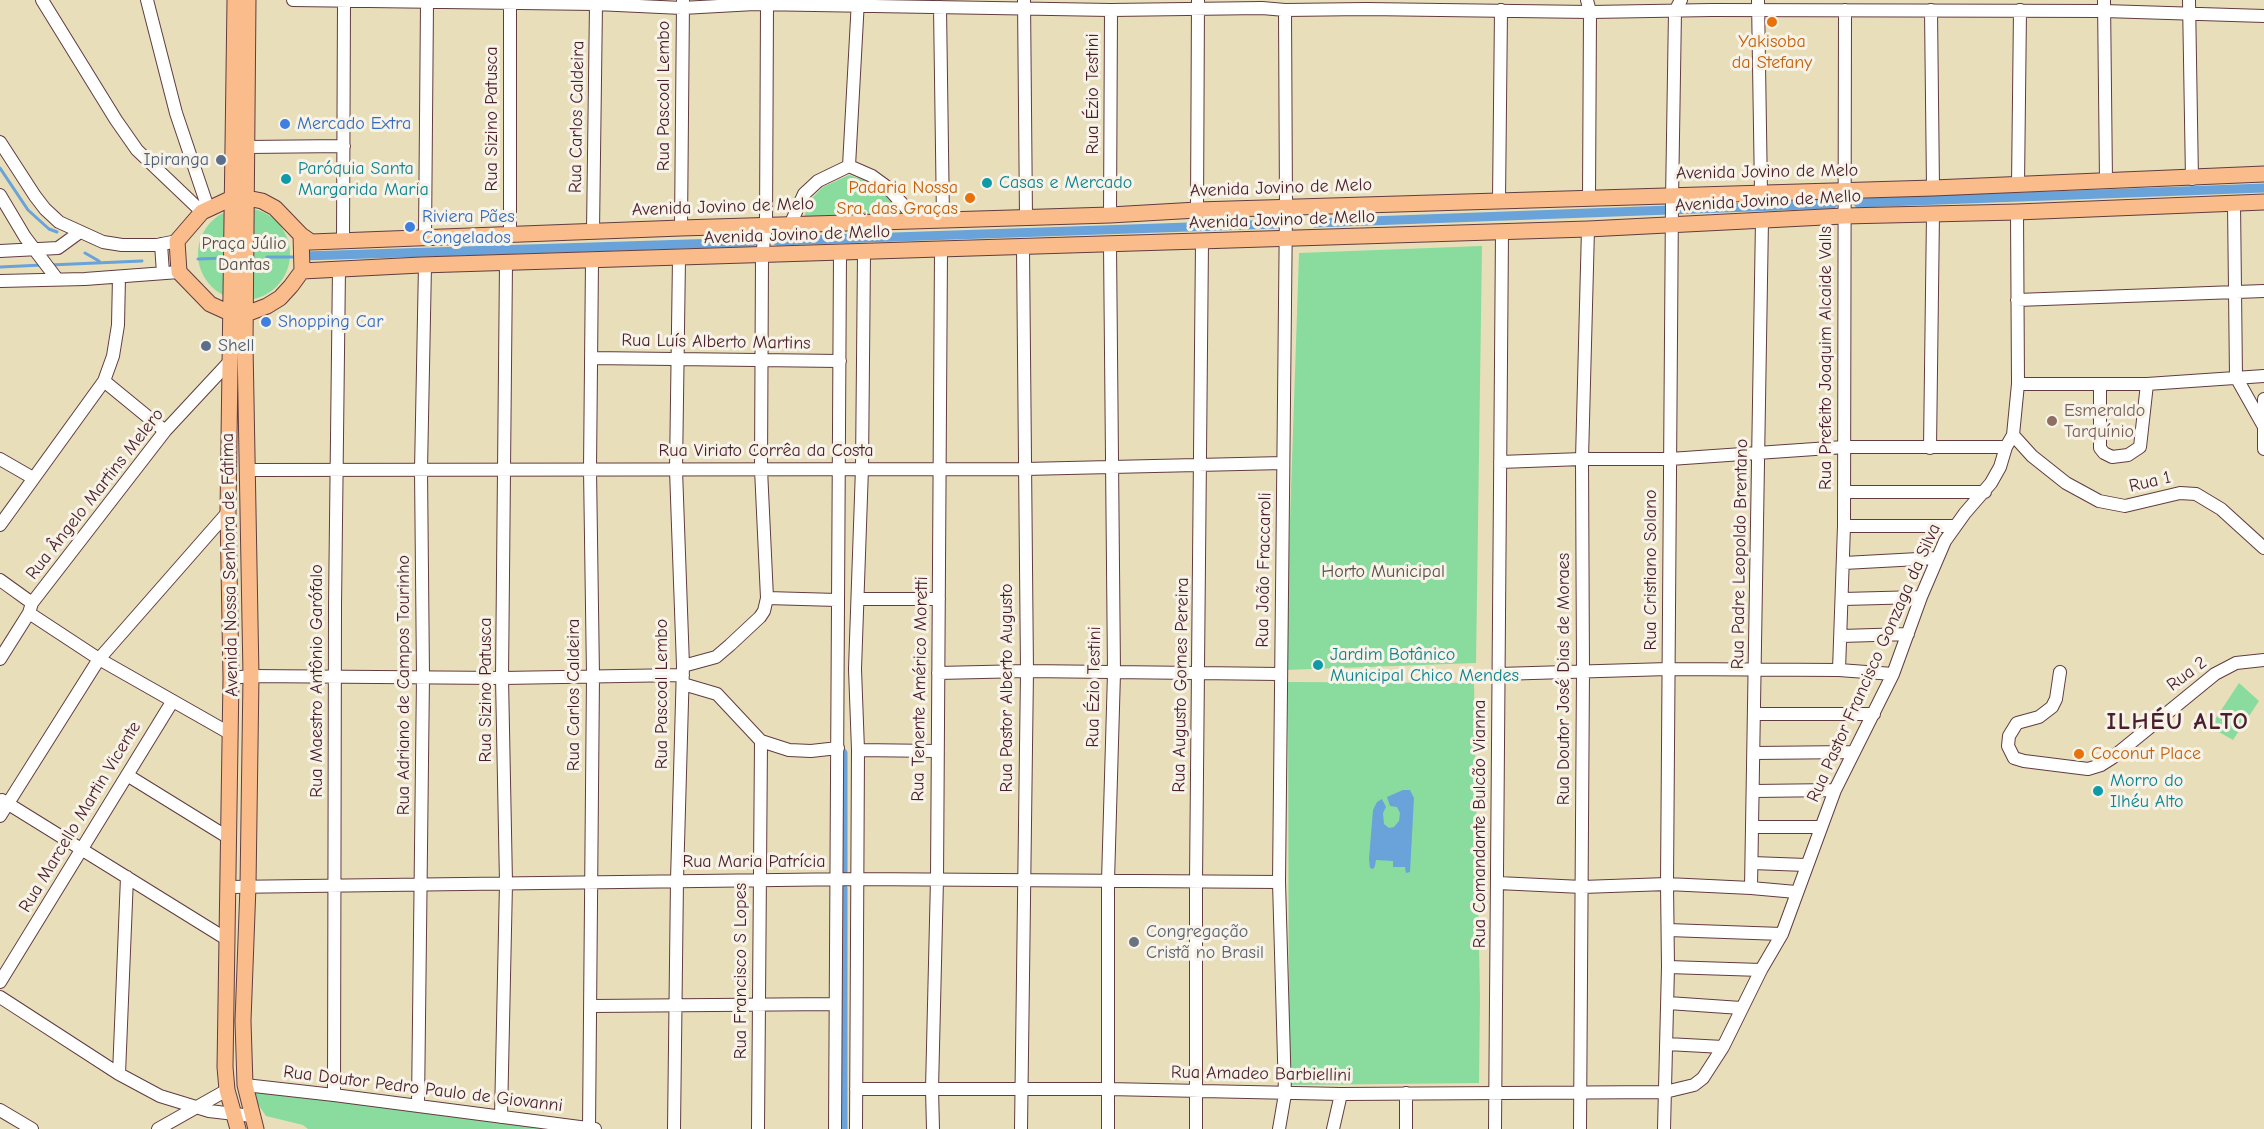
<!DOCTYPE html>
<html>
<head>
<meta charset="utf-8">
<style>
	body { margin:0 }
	canvas { display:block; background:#e8deb9 }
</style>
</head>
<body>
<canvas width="2264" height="1129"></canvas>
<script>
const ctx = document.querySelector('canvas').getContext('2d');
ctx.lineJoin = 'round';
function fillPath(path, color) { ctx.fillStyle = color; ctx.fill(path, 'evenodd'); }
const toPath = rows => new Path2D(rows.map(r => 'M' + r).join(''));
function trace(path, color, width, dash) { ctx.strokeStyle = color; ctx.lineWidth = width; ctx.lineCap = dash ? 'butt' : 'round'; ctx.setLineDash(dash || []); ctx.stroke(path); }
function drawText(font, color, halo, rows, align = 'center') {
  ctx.font = font + ' "Comic Neue",sans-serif'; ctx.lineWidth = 6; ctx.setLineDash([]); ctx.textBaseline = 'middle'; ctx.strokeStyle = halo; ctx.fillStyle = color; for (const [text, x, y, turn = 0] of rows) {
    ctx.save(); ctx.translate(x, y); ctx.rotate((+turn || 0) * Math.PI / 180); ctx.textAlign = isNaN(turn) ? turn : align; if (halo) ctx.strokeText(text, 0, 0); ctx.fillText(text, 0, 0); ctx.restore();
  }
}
fillPath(toPath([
	[849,175,870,182,909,216,804,217,811,199,823,187],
	'198 254a46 46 0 1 1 92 0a46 46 0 1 1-92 0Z',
	[1482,246,1476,663,1285,670,1299,253],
	[1288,682,1474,683,1480,998,1479,1083,1289,1085],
	[2239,683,2259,701,2233,740,2210,727],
	[245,1085,596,1129,308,1129,303,1125,266,1116]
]), '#89dc9e');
fillPath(toPath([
	[1403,790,1410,790,1414,798,1410,872,1406,873,1405,867,1393,867,1393,861,1376,860,1375,866,1373,869,1370,868,1369,859,1373,810,1377,802,1382,799,1386,807,1383,813,1384,824,1389,828,1394,827,1399,821,1400,813,1397,807,1390,806,1387,797]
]), '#69a3d9');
trace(toPath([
	[0,168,28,210,49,229,57,232],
	[85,253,99,261],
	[267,257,298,257],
	[198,259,225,258],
	[50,265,142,261],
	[0,267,43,265]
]), '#69a3d9', 3);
trace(toPath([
	[1858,203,2264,188],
	[1315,223,1833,204],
	[777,241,1277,224],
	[303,256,753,242],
	[843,753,843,872],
	[843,1129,843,888]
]), '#69a3d9', 9);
const minor = toPath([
	[42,0,116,120,137,150,202,212],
	[147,0,176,113,208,208],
	[293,0,596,4,682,8,755,4,1111,10,1262,8,1285,10,1366,9,1590,12,1712,10,2104,11,2264,16],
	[1024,0,1026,217],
	[1587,0,1590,12,1589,198],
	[1758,0,1761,192],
	[2104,0,2106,181],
	[2189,0,2192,179],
	[940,7,943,220],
	[1931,10,1933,188],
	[0,142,35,196,45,209,59,222,103,242,122,245,157,245,177,241],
	[247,147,344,146],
	[849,166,858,0],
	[2018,185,2020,10],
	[0,195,25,237,57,279],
	[1499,201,1501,10],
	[2234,203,2236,377,2263,425],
	[1197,210,1198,0],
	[1110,215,1111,10],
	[790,225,804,194,818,181,849,166,872,176,887,187,917,220],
	[681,228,683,1],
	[593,231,596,4],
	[510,234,510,3],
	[425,238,427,3],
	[343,241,344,2],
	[161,244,163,273],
	[0,251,58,248,80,232],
	[0,281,85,279,179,272],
	[2017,300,2264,291],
	[591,358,840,361],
	[104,381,165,431],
	[2018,384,2147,384,2264,376],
	[2100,384,2100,448,2104,453,2112,457,2128,455,2140,447,2147,384],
	[2264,399,2264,449],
	[2013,435,2032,456,2066,483,2099,501,2125,506,2180,493,2196,494,2221,509,2264,548],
	[1930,448,1933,213],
	[0,459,33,478],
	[1500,462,1582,459,1670,459,1844,447,2006,447,2013,435,2018,384,2017,212],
	[249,470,1025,469,1283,463],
	[1844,492,1985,492],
	[0,525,104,381,113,356,118,325,119,277],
	[1844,526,1955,526],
	[1844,563,1937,558],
	[0,580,32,603],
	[767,598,837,600],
	[858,599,939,599],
	[1843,599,1921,597],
	[29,613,99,659,231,734],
	[1841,636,1908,634],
	[0,659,29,613,32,603,165,431,231,360],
	[683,666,716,657,730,645,760,617,764,611,767,598,761,469,762,256,766,225,767,5],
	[1839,670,1844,526,1845,10],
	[2060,672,2056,699,2052,707,2039,717,2017,723,2009,736,2008,746,2014,758,2024,761,2088,769,2101,765,2112,758,2215,674,2236,663,2264,660],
	[938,673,1027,671,1280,674],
	[1499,674,1668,669,1839,670,1893,674],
	[231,678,251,676,502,678,683,675],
	[683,684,717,694,761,741,789,750,811,751,838,748],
	[1755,714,1874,714],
	[858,750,936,751],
	[1754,753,1854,752],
	[127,775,229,838],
	[1754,791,1835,790],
	[2,800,228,940],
	[0,816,99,659,228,512],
	[1752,827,1820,827],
	[1752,863,1806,865],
	[1498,883,1582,887,1667,884,1751,888,1796,892],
	[228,887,856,879,1279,882],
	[1751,888,1762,220],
	[1668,930,1782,934],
	[1668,967,1761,970],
	[0,982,172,702],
	[0,997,119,1074,160,1096,209,1111,252,1116],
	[1668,1003,1741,1008],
	[592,1006,835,1004],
	[1667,1044,1723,1047],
	[119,1074,127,877],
	[245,1085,334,1095,595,1129],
	[856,1089,1108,1089,1341,1094,1665,1092,1694,1085,1703,1078,1723,1047,1761,970,1782,934,1835,790,1893,674,1921,597,1945,541,1965,513,1991,483,2000,467,2006,447],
	[1406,1093,1406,1129],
	[334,1095,335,606,339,268],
	[418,1106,423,676,421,470,425,265],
	[0,1110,32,1129],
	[501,1117,506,883,502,678,506,263],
	[589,1128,593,676,590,469,592,261],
	[158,1129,227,1090],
	[674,1129,677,880,683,666,676,470,679,258],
	[758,1129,761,741],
	[835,1129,840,254],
	[856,1129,858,750,855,669,862,468,864,253],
	[933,1129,932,1089,937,879,941,250],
	[1021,1129,1027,671,1023,248],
	[1108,1129,1108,881,1114,673,1110,245],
	[1196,1129,1196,881,1202,242],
	[1279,1129,1285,1094,1279,882,1286,207,1285,10],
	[1333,1129,1341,1094],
	[1495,1129,1502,232],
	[1580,1129,1583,671,1582,459,1588,229],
	[1664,1129,1668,967,1667,884,1672,200,1675,11,1681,0]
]);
const major = toPath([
	[235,0,228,512,231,678,225,1067,227,1090,238,1129],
	[248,0,245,345,251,676,248,886,243,1021,245,1085,256,1129],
	[301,235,302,271],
	[302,271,291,286,280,298,267,306,246,314,232,314,210,304,179,272,177,241,202,212,232,198,247,198,262,201,275,208,301,235,311,242,681,228,1110,215,1197,210,1933,188,2264,174],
	[302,271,421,265,1588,229,1844,216,2017,212,2264,202]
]);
trace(minor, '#623c40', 14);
trace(major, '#623c40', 17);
trace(minor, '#fff', 12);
trace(major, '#f9bc8a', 15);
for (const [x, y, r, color] of [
	[1772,22,6,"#e8710a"],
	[285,124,6,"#3f7fe0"],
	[221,160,6,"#5c6f8a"],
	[286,179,6,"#0f9aa8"],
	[987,183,6,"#0f9aa8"],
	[970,198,6,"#e8710a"],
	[410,227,6,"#3f7fe0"],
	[266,322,6,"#3f7fe0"],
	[206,346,6,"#5c6f8a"],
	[2052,421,6,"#8d6e63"],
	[1318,665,6,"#0f9aa8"],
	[2079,754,6,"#e8710a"],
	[2098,791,6,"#0f9aa8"],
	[1134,942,6,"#6b7280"]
]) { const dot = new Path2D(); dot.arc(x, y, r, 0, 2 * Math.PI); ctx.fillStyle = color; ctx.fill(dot); trace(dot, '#f7f3e8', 2); }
drawText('18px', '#c56008', '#f7f3e8', [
	["Yakisoba",1772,42],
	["da Stefany",1772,63],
	["Padaria Nossa",958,188,"right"],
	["Sra. das Graças",958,209,"right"],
	["Coconut Place",2091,754,"left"]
]);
drawText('18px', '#4a1f2b', '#f7f3e8', [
	["Rua Ézio Testini",1093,94,-90],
	["Rua Pascoal Lembo",664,96,-90],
	["Rua Carlos Caldeira",577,117,-89],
	["Rua Sizino Patusca",492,119,-90],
	["Avenida Jovino de Melo",1767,172,-1],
	["Avenida Jovino de Melo",1281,188,-2],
	["Avenida Jovino de Mello",1768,201,-3],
	["Avenida Jovino de Melo",723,207,-2],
	["Avenida Jovino de Mello",1282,220,-2],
	["Avenida Jovino de Mello",797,235,-2],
	["Rua Luís Alberto Martins",716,342,1],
	["Rua Prefeito Joaquim Alcaide Valls",1826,358,-90],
	["Rua Viriato Corrêa da Costa",766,451],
	["Rua 1",2150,482,-13],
	["Rua Ângelo Martins Melero",95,494,-52],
	["Rua Padre Leopoldo Brentano",1740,554,-89],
	["Avenida Nossa Senhora de Fátima",230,565,-91],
	["Rua João Fraccaroli",1264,570,-89],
	["Rua Cristiano Solano",1651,570,-90],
	["Rua Pastor Francisco Gonzaga da Silva",1874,663,-66],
	["Rua 2",2187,674,-37],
	["Rua Doutor José Dias de Moraes",1564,679,-90],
	["Rua Maestro Antônio Garófalo",317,681,-90],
	["Rua Adriano de Campos Tourinho",404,685,-90],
	["Rua Augusto Gomes Pereira",1181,685,-89],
	["Rua Ézio Testini",1094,687,-89],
	["Rua Pastor Alberto Augusto",1007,688,-90],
	["Rua Tenente Américo Moretti",920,689,-89],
	["Rua Sizino Patusca",486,690,-90],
	["Rua Pascoal Lembo",662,694,-90],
	["Rua Carlos Caldeira",574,695,-90],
	["Rua Marcello Martin Vicente",80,817,-59],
	["Rua Comandante Bulcão Vianna",1480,824,-90],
	["Rua Maria Patrícia",754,862],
	["Rua Francisco S Lopes",741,971,-90],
	["Rua Amadeo Barbiellini",1261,1074,1],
	["Rua Doutor Pedro Paulo de Giovanni",423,1089,7]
]);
drawText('18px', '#366cbe', '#f7f3e8', [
	["Mercado Extra",297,124],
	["Riviera Pães",422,217],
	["Congelados",422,238],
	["Shopping Car",278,322]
], 'left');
drawText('18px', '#4e5e75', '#f7f3e8', [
	["Ipiranga",209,160],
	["Shell",218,346,"left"]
], 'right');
drawText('18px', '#0d838f', '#f7f3e8', [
	["Paróquia Santa",298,169],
	["Margarida Maria",298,190],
	["Casas e Mercado",999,183],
	["Jardim Botânico",1330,655],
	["Municipal Chico Mendes",1330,676],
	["Morro do",2110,781],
	["Ilhéu Alto",2110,802]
], 'left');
drawText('18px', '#5a4e48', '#f7f3e8', [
	["Praça Júlio",244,244],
	["Dantas",244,265],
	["Horto Municipal",1383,572]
]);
drawText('18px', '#785e54', '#f7f3e8', [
	["Esmeraldo",2064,411],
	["Tarquínio",2064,432]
], 'left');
drawText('18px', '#5b616d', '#f7f3e8', [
	["Congregação",1146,932],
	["Cristã no Brasil",1146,953]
], 'left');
ctx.letterSpacing = '1.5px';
drawText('bold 24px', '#4a1f2b', '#f7f3e8', [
	["ILHÉU ALTO",2178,722]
]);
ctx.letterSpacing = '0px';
</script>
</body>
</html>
